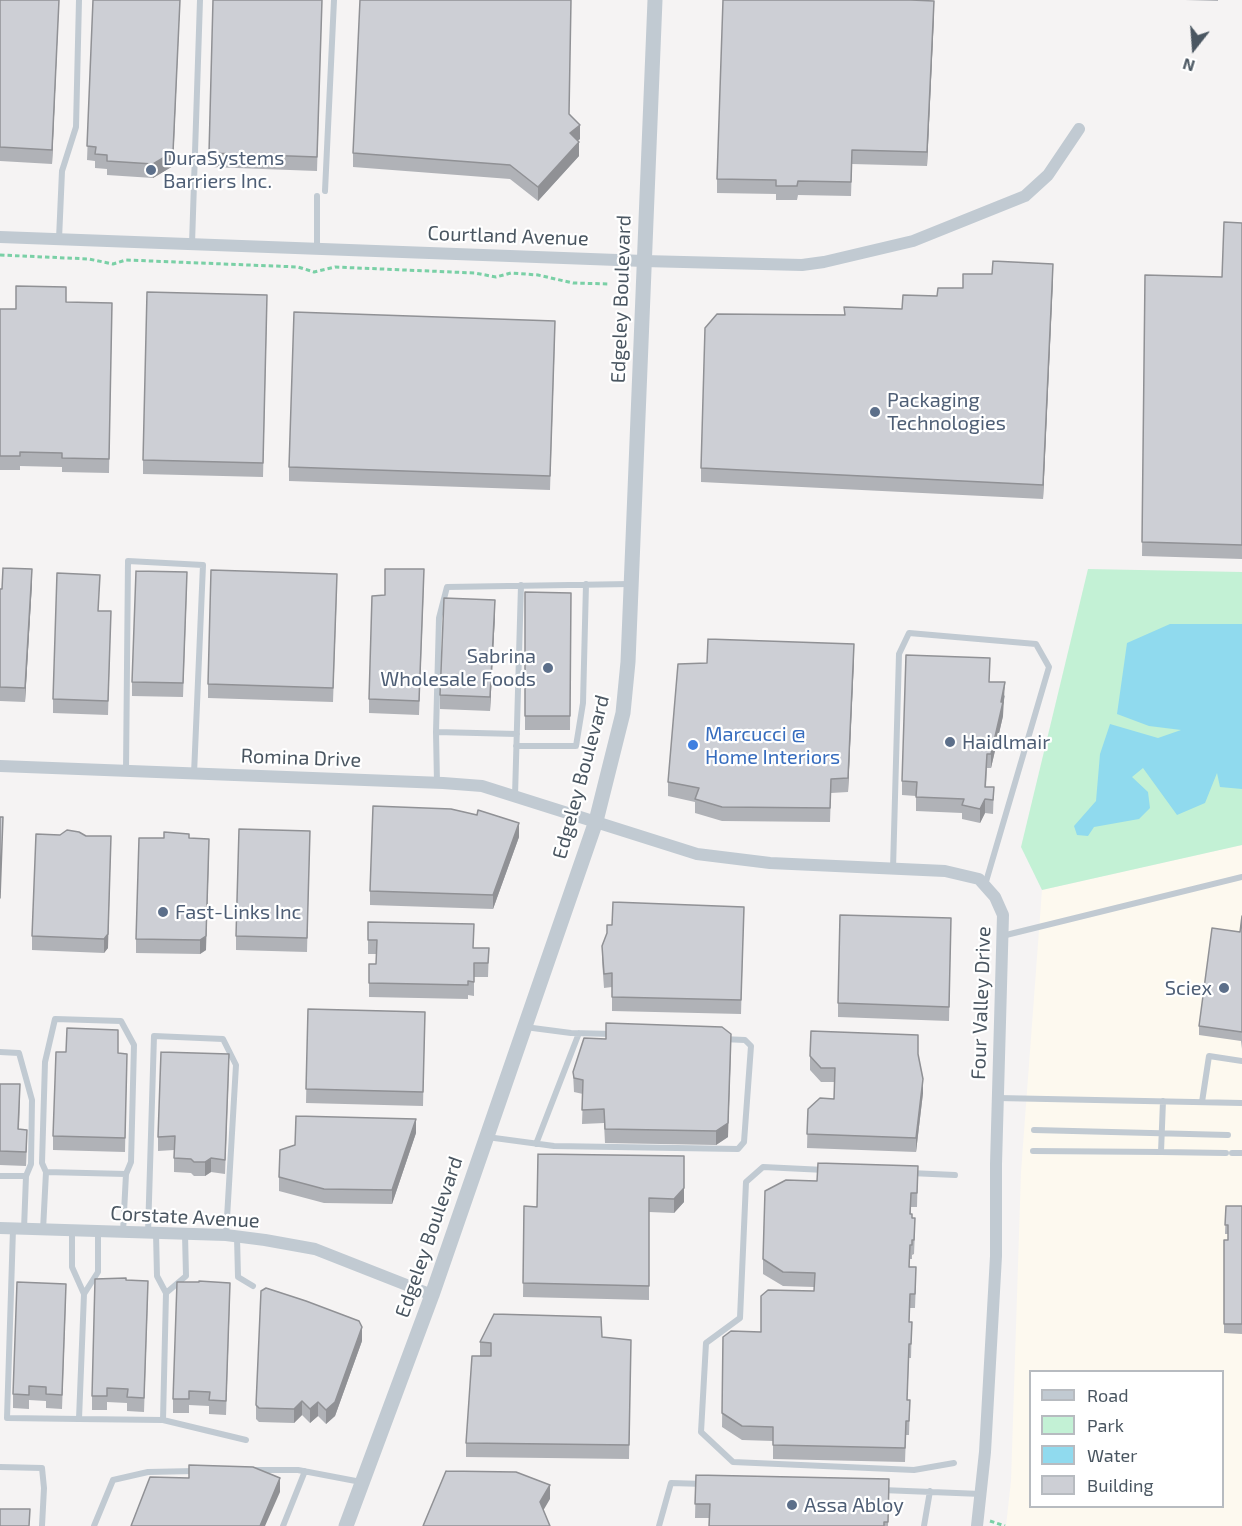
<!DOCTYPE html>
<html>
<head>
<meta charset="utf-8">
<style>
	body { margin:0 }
	#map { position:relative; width:1242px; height:1526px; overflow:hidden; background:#f5f3f3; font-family:"Exo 2",sans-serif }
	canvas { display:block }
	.legend { position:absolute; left:1029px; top:1370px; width:195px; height:138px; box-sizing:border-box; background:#fff; border:2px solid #b7bbc0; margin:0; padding:8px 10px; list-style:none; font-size:18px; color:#4a5661 }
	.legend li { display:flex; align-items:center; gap:12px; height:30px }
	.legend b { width:30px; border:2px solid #b7bbc0 }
	.north { position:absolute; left:1164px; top:18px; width:60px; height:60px; -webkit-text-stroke:4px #fff; paint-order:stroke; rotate:197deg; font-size:16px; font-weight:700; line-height:24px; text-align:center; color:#4a5661 }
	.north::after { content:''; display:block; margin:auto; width:21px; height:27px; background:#4a5661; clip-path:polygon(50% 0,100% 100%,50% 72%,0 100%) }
</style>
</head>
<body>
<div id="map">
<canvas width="1242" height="1526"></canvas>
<ul class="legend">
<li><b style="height:8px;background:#c1cad2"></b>Road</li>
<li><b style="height:16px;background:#c3f1d5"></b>Park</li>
<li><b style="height:16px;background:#90daee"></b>Water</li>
<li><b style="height:16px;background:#cdcfd5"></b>Building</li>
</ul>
<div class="north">N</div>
</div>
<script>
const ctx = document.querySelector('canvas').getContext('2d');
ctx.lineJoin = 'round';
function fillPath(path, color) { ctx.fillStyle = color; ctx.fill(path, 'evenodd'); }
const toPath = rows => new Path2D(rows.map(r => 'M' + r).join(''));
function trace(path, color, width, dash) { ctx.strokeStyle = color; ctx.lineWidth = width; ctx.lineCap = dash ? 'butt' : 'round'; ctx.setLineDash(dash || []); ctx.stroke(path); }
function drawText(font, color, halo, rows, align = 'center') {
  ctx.font = font + ' "Exo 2",sans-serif'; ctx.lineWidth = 4.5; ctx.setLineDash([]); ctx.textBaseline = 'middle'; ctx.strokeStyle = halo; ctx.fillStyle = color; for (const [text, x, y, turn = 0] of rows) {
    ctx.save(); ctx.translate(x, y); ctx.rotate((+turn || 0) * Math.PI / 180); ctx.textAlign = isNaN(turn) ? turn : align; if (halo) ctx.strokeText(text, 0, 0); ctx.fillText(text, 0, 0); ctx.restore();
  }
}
fillPath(toPath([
	[1242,845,1242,1526,1006,1526,1011,1481,1021,1172,1042,890],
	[1030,1372,1222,1372,1222,1506,1030,1506]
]), '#fdf9ef');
fillPath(toPath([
	[1088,569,1242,572,1242,845,1042,890,1021,847]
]), '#c3f1d5');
fillPath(toPath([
	[1170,624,1242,624,1242,789,1220,787,1217,773,1205,803,1177,815,1143,768,1132,777,1148,792,1150,808,1139,819,1094,827,1088,836,1077,835,1074,826,1096,801,1100,754,1110,724,1158,738,1181,730,1149,726,1117,714,1127,643]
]), '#90daee');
trace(toPath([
	[0,255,89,259,113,264,126,260,298,267,314,272,335,267,475,273,496,277,511,273,538,275,573,283,610,284],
	[990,1521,1005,1526]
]), '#7ad0a6', 3, [4.5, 3]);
trace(toPath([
	[325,191,334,0],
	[59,239,62,171,76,127,79,0],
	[192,244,200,0],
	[317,248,317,196],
	[436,732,439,618,447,587,630,584],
	[516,746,576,746,583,703,586,584],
	[126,771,128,561,203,565,194,774],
	[437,783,436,732,517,734],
	[515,796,521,585],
	[893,869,899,654,909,633,1036,644,1049,667,985,885],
	[1002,936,1242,877],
	[525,1027,571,1033,613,1034],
	[0,1052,19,1053,32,1100,31,1164,26,1176],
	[998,1098,1242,1103],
	[1163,1101,1161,1152,1226,1153],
	[1202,1102,1209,1056,1242,1061],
	[1034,1130,1228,1135],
	[487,1137,554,1146,738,1149,744,1142,751,1046,745,1040,722,1039],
	[536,1144,579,1033],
	[1033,1151,1161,1152],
	[1232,1153,1242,1153],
	[825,1170,763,1167,746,1182,740,1318,706,1343,701,1432,733,1462,914,1470,954,1463],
	[46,1172,42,1163,45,1062,55,1019,121,1021,134,1045,131,1162,126,1174],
	[910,1173,955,1175],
	[0,1176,26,1176,24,1229],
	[13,1229,7,1418,79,1419,84,1294,72,1267,72,1231],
	[43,1230,46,1172,126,1174,123,1232],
	[148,1233,154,1036,223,1039,236,1065,226,1235],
	[237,1237,238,1277,253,1286],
	[166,1293,186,1276,185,1234],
	[84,1294,98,1272,98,1231],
	[79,1419,163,1420,166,1293,157,1276,156,1233],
	[163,1420,246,1440],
	[0,1467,42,1468,44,1488,42,1526],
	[256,1470,298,1470,361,1482],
	[882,1490,981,1494],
	[94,1526,113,1480,148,1472,195,1471],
	[283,1526,305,1471],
	[659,1526,671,1483,704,1484],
	[924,1526,930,1491]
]), '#c1cad2', 6);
trace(toPath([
	[0,237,644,261,802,265,824,262,913,241,1025,196,1048,175,1079,129],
	[0,766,443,783,482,786,697,854,770,863,945,871,979,879,995,897,1003,915,996,1164,996,1256,985,1452,977,1526],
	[0,1228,226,1235,265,1240,315,1249,432,1295]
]), '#c1cad2', 12);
trace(toPath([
	[346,1526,432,1295,596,821,623,713,628,662,655,0]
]), '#c1cad2', 15);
fillPath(toPath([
	[0,0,59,0,52,164,0,161],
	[93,0,173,166,153,178,107,175,107,169,95,168,95,161,87,160],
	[322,0,317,171,209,167,209,153],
	[1185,0,1218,0,1218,1],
	[934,15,927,166,852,164,851,196,798,195,797,200,776,200,776,194,717,193,717,179],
	[570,114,580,139,578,140,579,156,538,201,510,179,353,167,353,153],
	[1242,223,1242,559,1142,556,1145,275,1222,277],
	[992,274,1053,278,1043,499,701,482,701,468,844,315,844,307,902,309,937,296,963,288],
	[66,302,112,303,109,473,62,472,62,467,20,466,20,470,0,470,0,309,16,309],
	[267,309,263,477,143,474,143,460],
	[555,335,550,490,289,481,289,467],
	[32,583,25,702,0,701,0,589],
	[424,583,419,715,369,713,369,699,385,595],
	[187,586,183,697,132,696,132,682],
	[337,588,333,702,208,698,208,684],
	[525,592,571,593,570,730,525,730],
	[99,611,111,611,108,715,53,713,53,699],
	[495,614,490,711,440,709,440,695],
	[854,658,848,792,831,793,830,822,722,821,695,813,695,802,668,796,668,782],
	[989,682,1005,696,1003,704,1003,716,991,768,987,768,986,787,994,787,993,814,985,813,980,823,962,819,962,813,916,811,916,796,902,795,902,781],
	[477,815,519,837,493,909,370,905,370,891],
	[310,831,307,952,236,950,236,936],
	[60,835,108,948,104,953,32,950,32,936],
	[189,838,206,950,200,954,136,953,136,939],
	[744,907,741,1014,612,1011,612,987,604,988,602,960,602,946,612,925],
	[1242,916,1242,1049,1241,1041,1199,1035,1199,1026,1240,932],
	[951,918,949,1021,838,1017,838,1003],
	[368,922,474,948,489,948,488,977,474,977,474,996,468,995,468,999,369,997,369,964,376,964,376,954,368,954],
	[308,1009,425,1012,423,1106,306,1103],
	[584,1038,728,1137,716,1145,605,1143,604,1123,582,1124,583,1094,574,1092,573,1072],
	[127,1054,125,1152,53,1150,53,1136],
	[810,1056,918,1056,923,1093,916,1152,807,1148,808,1109,834,1099,835,1082,821,1082,810,1070],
	[229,1068,225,1174,211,1172,205,1176,194,1176,191,1173,174,1172,174,1150,158,1151,158,1137],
	[0,1084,20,1098,19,1129,27,1144,26,1166,0,1165],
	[416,1133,392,1204,324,1203,279,1191,279,1177],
	[538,1154,684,1202,674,1213,649,1212,649,1300,523,1297,524,1206,537,1207],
	[918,1166,917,1207,911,1207,911,1214,915,1232,914,1254,912,1255,912,1259,910,1259,909,1267,916,1281,915,1308,910,1308,909,1322,912,1322,911,1358,909,1358,907,1400,910,1400,909,1435,906,1435,905,1462,773,1459,773,1441,742,1440,722,1427,723,1337,761,1332,814,1291,814,1287,783,1286,763,1274,763,1259,817,1181],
	[1226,1206,1242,1206,1242,1334,1224,1333,1224,1240,1228,1240,1228,1234,1225,1234],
	[126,1280,148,1295,144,1412,127,1411,127,1403,107,1402,107,1410,92,1410,92,1396],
	[230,1297,226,1415,209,1414,209,1406,189,1405,189,1413,173,1413,173,1399],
	[66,1298,62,1409,46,1408,46,1401,29,1400,29,1409,13,1408,13,1394],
	[602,1337,631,1340,629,1459,466,1457,466,1443,480,1356,480,1342],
	[362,1341,335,1416,326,1424,318,1416,310,1423,302,1415,294,1423,259,1422,256,1419,256,1405],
	[696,1475,889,1479,888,1526,709,1526,710,1518,695,1518]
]), '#b0b2b7');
fillPath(toPath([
	[59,0,52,164,52,150],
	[180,0,173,166,153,178,153,164],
	[934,1,934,15,927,166,927,152],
	[580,125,580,139,570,147,570,133],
	[579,142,579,156,538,201,538,187],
	[1053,264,1053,278,1043,499,1043,485],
	[32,569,32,583,25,702,25,688],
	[495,600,495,614,490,711,490,697],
	[854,644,854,658,848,792,848,778],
	[1005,682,1003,716,991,768,991,754],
	[985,799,985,813,980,823,980,809],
	[519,823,519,837,493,909,493,895],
	[111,836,108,948,104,953,104,939],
	[209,853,206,950,200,954,200,940],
	[731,1048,728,1137,716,1145,716,1131],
	[923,1079,923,1093,916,1152,916,1138],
	[416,1119,416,1133,392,1204,392,1190],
	[684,1156,684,1202,674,1213,674,1199],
	[211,1158,211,1172,205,1176,205,1162],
	[362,1327,362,1341,335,1416,326,1424,326,1410],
	[302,1401,302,1415,294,1423,294,1409],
	[318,1402,318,1416,310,1423,310,1409],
	[280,1478,280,1492,265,1526,260,1526],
	[550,1485,550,1499,540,1516,540,1502]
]), '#909195');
const building = toPath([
	[0,0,59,0,52,150,0,147,0,0],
	[93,0,180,0,173,152,153,164,107,161,107,155,95,154,96,147,87,146,93,0],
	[213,0,322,0,317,157,209,153,213,0],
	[360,0,571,0,569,114,580,125,570,133,579,142,538,187,510,165,353,153,360,0],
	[723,0,911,0,934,1,927,152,852,150,851,182,798,181,797,186,776,186,776,180,717,179,723,0],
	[1224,222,1242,223,1242,545,1142,542,1145,275,1222,277,1224,222],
	[993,261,1053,264,1043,485,701,468,705,328,717,314,845,315,844,307,902,309,903,295,937,296,938,288,963,288,963,274,992,274,993,261],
	[16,286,66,287,66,302,112,303,109,459,62,458,62,453,20,452,20,456,0,456,0,309,16,309,16,286],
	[147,292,267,295,263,463,143,460,147,292],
	[294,312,555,321,550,476,289,467,294,312],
	[3,568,32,569,25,688,0,687,0,589,2,589,3,568],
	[385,569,424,569,419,701,369,699,372,596,385,595,385,569],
	[211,570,337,574,333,688,208,684,211,570],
	[136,571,187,572,183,683,132,682,136,571],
	[57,573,100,575,98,611,111,611,108,701,53,699,57,573],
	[525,592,571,593,570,716,525,716,525,592],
	[444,598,495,600,490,697,440,695,444,598],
	[708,639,854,644,848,778,831,779,830,808,722,807,695,799,699,788,668,782,678,664,707,663,708,639],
	[906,655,990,658,989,682,1005,682,1001,702,1003,702,991,754,987,754,985,787,994,787,993,800,985,799,980,809,962,805,964,799,916,797,917,782,902,781,906,655],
	[373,806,451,809,477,815,478,810,519,823,493,895,370,891,373,806],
	[0,817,3,817,0,898,0,817],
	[239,829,310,831,307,938,236,936,239,829],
	[67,830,79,832,86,836,111,836,108,934,104,939,32,936,36,834,60,835,67,830],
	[164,832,189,834,189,838,209,839,206,936,200,940,136,939,139,838,164,838,164,832],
	[613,902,744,907,741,1000,612,997,612,973,604,974,602,946,607,933,607,925,612,925,613,902],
	[840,915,951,918,949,1007,838,1003,840,915],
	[1242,916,1242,1032,1199,1026,1212,928,1240,932,1242,916],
	[368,922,474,924,473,948,489,948,488,963,474,963,474,982,468,981,468,985,369,983,369,964,376,964,377,940,368,940,368,922],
	[308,1009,425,1012,423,1092,306,1089,308,1009],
	[606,1023,722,1027,731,1034,728,1123,716,1131,605,1129,604,1109,582,1110,583,1080,574,1078,573,1072,584,1038,606,1039,606,1023],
	[67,1028,118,1030,118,1053,127,1054,125,1138,53,1136,56,1052,66,1052,67,1028],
	[811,1031,918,1035,918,1054,923,1079,916,1138,807,1134,808,1109,820,1098,834,1099,835,1068,821,1068,810,1056,811,1031],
	[161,1052,229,1054,225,1160,211,1158,205,1162,194,1162,191,1159,174,1158,175,1136,158,1137,161,1052],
	[0,1084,20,1084,18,1129,27,1130,26,1152,0,1151,0,1084],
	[296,1116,416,1119,392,1190,324,1189,279,1177,280,1150,295,1145,296,1116],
	[538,1154,684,1156,684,1188,674,1199,649,1198,649,1286,523,1283,524,1206,537,1207,538,1154],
	[818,1163,918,1166,917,1193,911,1193,910,1214,912,1214,912,1218,915,1218,914,1240,912,1240,912,1245,910,1245,909,1267,916,1267,915,1294,910,1294,909,1322,912,1322,911,1344,909,1344,907,1400,910,1400,909,1421,906,1421,905,1448,773,1445,773,1427,742,1426,722,1413,723,1337,731,1331,761,1332,761,1296,768,1290,814,1291,815,1273,783,1272,763,1259,765,1191,786,1180,817,1181,818,1163],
	[1226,1206,1242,1206,1242,1324,1224,1324,1224,1240,1228,1240,1228,1225,1225,1225,1226,1206],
	[126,1278,126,1280,148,1281,144,1398,127,1397,128,1389,107,1388,107,1396,92,1396,95,1279,126,1278],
	[199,1281,230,1283,226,1401,209,1400,210,1392,189,1391,189,1399,173,1399,177,1282,199,1282,199,1281],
	[17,1282,66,1284,62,1395,46,1394,46,1387,29,1386,29,1395,13,1394,17,1282],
	[266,1288,306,1301,359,1321,362,1327,335,1402,326,1410,318,1402,310,1409,302,1401,294,1409,259,1408,256,1405,261,1291,266,1288],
	[494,1314,601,1317,602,1337,631,1340,629,1445,466,1443,472,1356,491,1356,491,1343,480,1342,494,1314],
	[189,1465,253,1467,280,1478,260,1526,131,1526,150,1477,189,1478,189,1465],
	[446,1471,516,1472,550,1485,540,1502,550,1526,423,1526,446,1471],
	[696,1475,889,1479,888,1522,884,1522,884,1526,709,1526,710,1504,695,1504,696,1475],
	[0,1509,30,1509,29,1526,0,1526,0,1509]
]);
fillPath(building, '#cdcfd5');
trace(building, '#909195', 1.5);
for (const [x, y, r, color] of [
	[151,170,6,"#5c6f8a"],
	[875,412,6,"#5c6f8a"],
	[548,668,6,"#5c6f8a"],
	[950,742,6,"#5c6f8a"],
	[693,745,6,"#3f7fe0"],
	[163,912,6,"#5c6f8a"],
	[1224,988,6,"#5c6f8a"],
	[792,1505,6,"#5c6f8a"]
]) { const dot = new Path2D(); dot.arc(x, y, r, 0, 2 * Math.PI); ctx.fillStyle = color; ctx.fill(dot); trace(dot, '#fff', 2); }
drawText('20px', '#4e5e75', '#fff', [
	["DuraSystems",163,158],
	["Barriers Inc.",163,181],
	["Packaging",887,400],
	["Technologies",887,423],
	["Sabrina",536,656,"right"],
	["Wholesale Foods",536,679,"right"],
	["Haidlmair",962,742],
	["Fast-Links Inc",175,912],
	["Sciex",1212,988,"right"],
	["Assa Abloy",804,1505]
], 'left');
drawText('20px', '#4a5661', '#fff', [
	["Courtland Avenue",508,236,2],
	["Edgeley Boulevard",621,299,-88],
	["Romina Drive",301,758,2],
	["Edgeley Boulevard",581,777,-75],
	["Four Valley Drive",981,1003,-88],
	["Corstate Avenue",185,1217,3],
	["Edgeley Boulevard",429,1237,-71]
]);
drawText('20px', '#366cbe', '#fff', [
	["Marcucci @",705,734],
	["Home Interiors",705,757]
], 'left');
</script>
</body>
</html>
